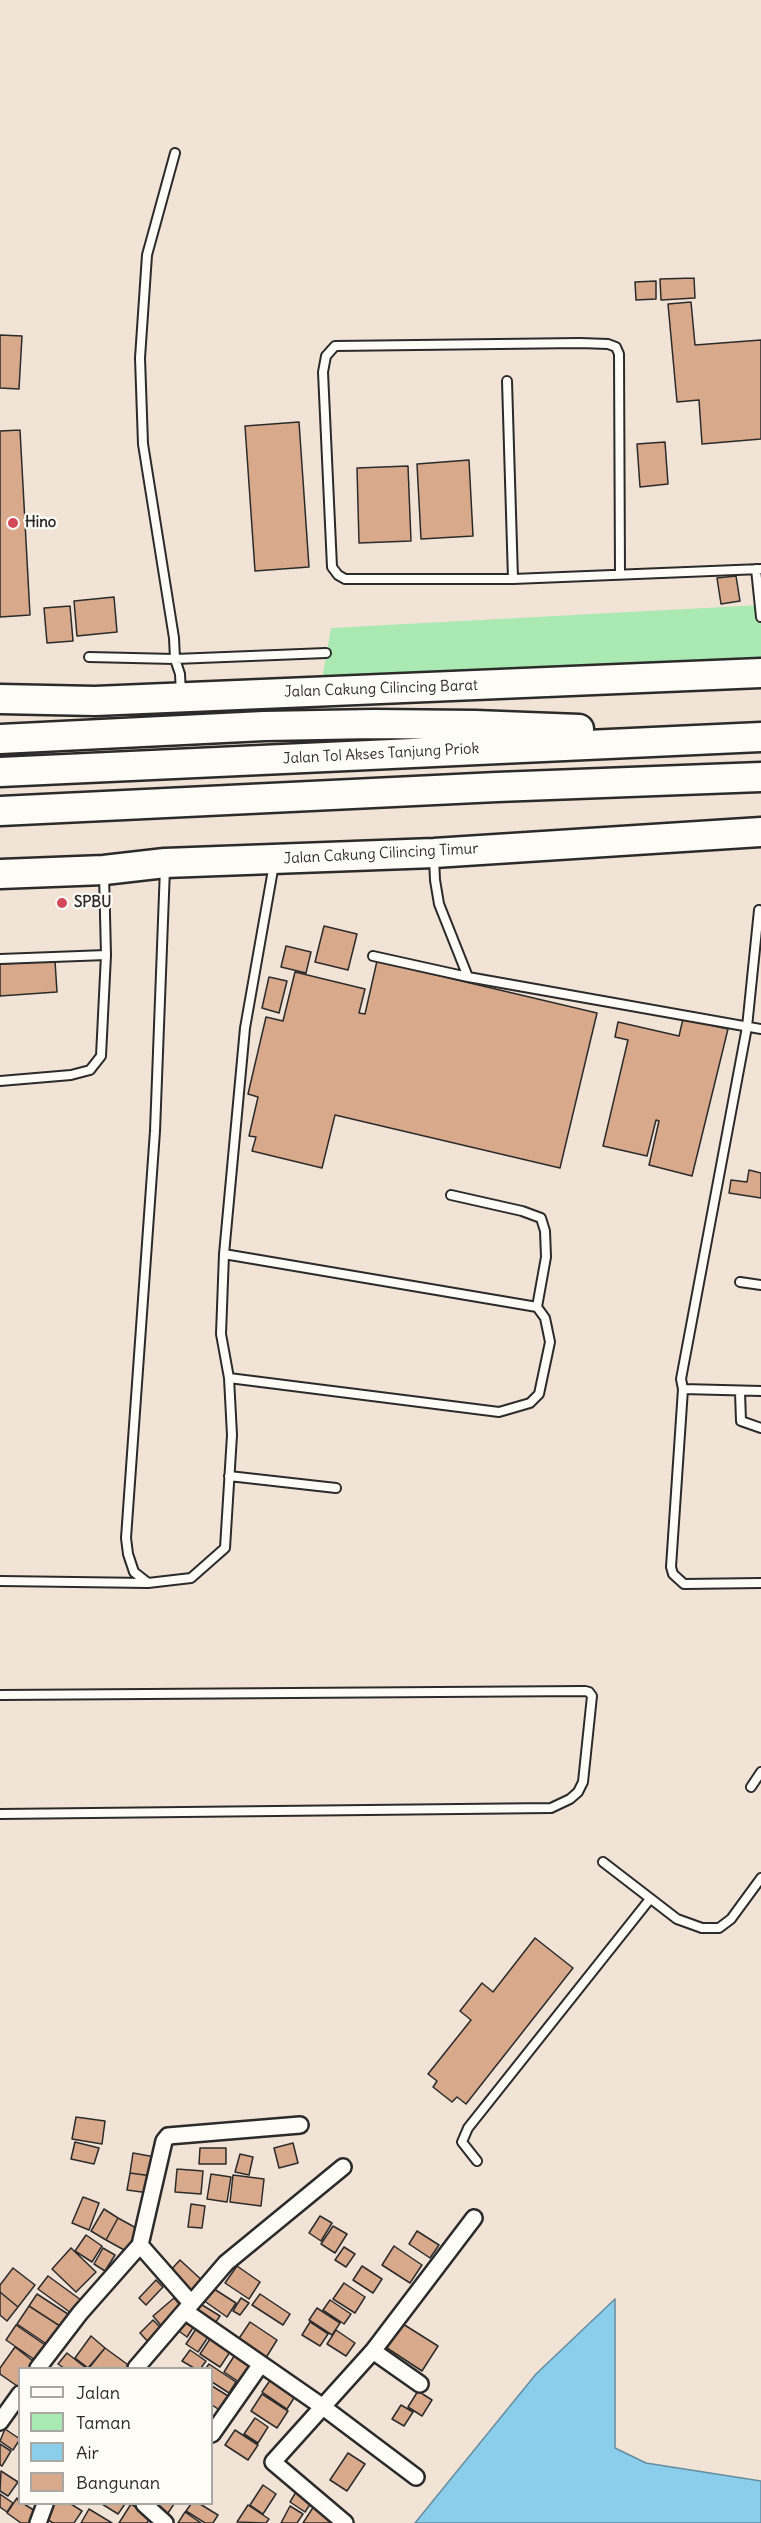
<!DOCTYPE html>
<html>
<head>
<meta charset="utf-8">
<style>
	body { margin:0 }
	#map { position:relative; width:761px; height:2523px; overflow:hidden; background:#f2e3d7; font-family:Delius,sans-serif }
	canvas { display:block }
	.legend { position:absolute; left:18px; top:2367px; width:195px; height:138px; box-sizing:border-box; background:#fdfcf7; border:2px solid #a9a8a5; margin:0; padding:8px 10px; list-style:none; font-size:18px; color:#2b2b2b }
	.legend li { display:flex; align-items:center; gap:12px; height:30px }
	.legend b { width:30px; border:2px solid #a9a8a5 }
</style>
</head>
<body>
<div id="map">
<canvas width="761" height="2523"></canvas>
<ul class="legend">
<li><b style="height:8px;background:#fdfcf7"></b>Jalan</li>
<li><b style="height:16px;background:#aae9b2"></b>Taman</li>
<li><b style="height:16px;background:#8aceec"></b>Air</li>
<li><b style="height:16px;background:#d9a98b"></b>Bangunan</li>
</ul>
</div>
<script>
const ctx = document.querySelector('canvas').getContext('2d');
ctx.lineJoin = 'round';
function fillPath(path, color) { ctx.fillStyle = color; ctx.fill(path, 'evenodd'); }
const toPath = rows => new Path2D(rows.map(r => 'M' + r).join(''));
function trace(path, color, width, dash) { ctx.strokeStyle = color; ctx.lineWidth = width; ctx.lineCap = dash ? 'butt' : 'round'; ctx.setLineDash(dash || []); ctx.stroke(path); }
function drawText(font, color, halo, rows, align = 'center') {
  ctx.font = font + ' Delius,sans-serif'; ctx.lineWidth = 4.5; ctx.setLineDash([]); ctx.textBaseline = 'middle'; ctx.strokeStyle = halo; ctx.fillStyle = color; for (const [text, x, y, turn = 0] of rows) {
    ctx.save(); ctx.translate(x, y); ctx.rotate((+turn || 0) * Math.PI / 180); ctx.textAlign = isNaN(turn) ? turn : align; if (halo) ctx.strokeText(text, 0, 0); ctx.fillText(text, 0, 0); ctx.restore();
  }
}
fillPath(toPath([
	[761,605,761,673,320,691,331,628]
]), '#aae9b2');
const water = toPath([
	[615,2299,615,2448,646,2463,761,2481,761,2523,415,2523,536,2374,615,2299]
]);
fillPath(water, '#8aceec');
trace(water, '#648d9f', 1.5);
const building = toPath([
	[694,278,695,298,661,300,660,279,694,278],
	[656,281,656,299,636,300,635,282,656,281],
	[691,302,695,345,761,340,761,439,702,444,699,400,677,402,668,304,691,302],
	[0,335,22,336,19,389,0,388,0,335],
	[299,422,309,567,255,571,245,426,299,422],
	[20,430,30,615,0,617,0,431,20,430],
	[665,442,668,484,640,487,637,444,665,442],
	[469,460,473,536,421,539,417,464,469,460],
	[408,466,411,541,359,543,357,468,408,466],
	[736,576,740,601,721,604,717,578,736,576],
	[114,597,117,632,77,636,74,601,114,597],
	[70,606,73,641,47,643,44,608,70,606],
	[324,926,357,934,348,970,315,962,324,926],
	[286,946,311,952,306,973,281,967,286,946],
	[55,961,57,992,0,996,0,964,55,961],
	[377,961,597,1013,560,1168,335,1115,322,1168,252,1151,256,1137,249,1136,258,1097,248,1094,266,1017,283,1021,295,972,365,989,359,1013,365,1014,377,961],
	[269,977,287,981,279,1013,262,1008,269,977],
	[683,1019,728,1029,692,1176,649,1165,659,1121,656,1120,647,1156,603,1146,628,1040,615,1037,618,1022,679,1036,683,1019],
	[749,1170,761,1173,761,1198,729,1193,731,1180,747,1182,749,1170],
	[535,1938,573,1968,466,2104,457,2097,452,2102,433,2087,437,2081,428,2074,471,2020,460,2011,482,1983,493,1992,535,1938],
	[76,2117,105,2121,102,2144,72,2139,76,2117],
	[75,2142,99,2148,94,2164,71,2159,75,2142],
	[293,2143,298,2163,279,2168,274,2148,293,2143],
	[200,2148,226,2148,226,2164,199,2164,200,2148],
	[133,2153,155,2157,152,2176,130,2173,133,2153],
	[240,2154,253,2157,249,2175,235,2172,240,2154],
	[177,2169,203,2171,201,2194,175,2192,177,2169],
	[130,2173,152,2176,149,2193,127,2190,130,2173],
	[211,2174,231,2177,227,2202,207,2199,211,2174],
	[233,2175,264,2179,261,2206,230,2202,233,2175],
	[83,2197,99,2203,89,2230,72,2223,83,2197],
	[191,2204,205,2206,202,2228,188,2227,191,2204],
	[104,2209,118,2218,106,2240,91,2231,104,2209],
	[320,2216,332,2223,321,2241,309,2233,320,2216],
	[118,2218,138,2229,126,2251,106,2240,118,2218],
	[333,2226,347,2234,335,2253,321,2244,333,2226],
	[417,2231,439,2245,430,2258,409,2244,417,2231],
	[86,2235,102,2246,92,2262,75,2251,86,2235],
	[394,2246,422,2265,410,2283,382,2265,394,2246],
	[344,2247,355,2254,346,2267,335,2260,344,2247],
	[71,2248,96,2272,76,2292,52,2269,71,2248],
	[103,2248,115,2255,105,2271,94,2264,103,2248],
	[180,2260,205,2283,192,2296,168,2273,180,2260],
	[237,2266,260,2282,249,2299,225,2283,237,2266],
	[362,2266,382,2279,373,2293,353,2280,362,2266],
	[13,2268,35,2285,18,2307,0,2292,0,2285,13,2268],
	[48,2276,81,2300,71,2313,38,2289,48,2276],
	[156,2280,163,2287,146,2305,139,2298,156,2280],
	[344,2283,365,2297,355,2313,333,2299,344,2283],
	[211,2287,236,2303,227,2317,203,2300,211,2287],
	[0,2292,18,2307,7,2321,0,2315,0,2292],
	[37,2294,71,2316,63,2328,29,2306,37,2294],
	[260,2294,290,2314,283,2325,252,2305,260,2294],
	[174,2298,185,2311,164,2329,153,2316,174,2298],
	[241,2298,249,2303,240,2315,233,2311,241,2298],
	[330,2300,351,2314,344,2324,323,2310,330,2300],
	[199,2303,220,2316,213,2326,192,2312,199,2303],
	[29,2306,63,2328,51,2347,17,2324,29,2306],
	[317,2308,340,2323,332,2335,309,2320,317,2308],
	[185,2316,196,2323,187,2337,176,2329,185,2316],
	[153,2320,165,2332,151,2345,140,2333,153,2320],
	[250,2322,277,2340,264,2361,236,2343,250,2322],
	[310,2322,328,2334,320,2346,302,2335,310,2322],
	[403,2324,438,2346,422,2371,387,2348,403,2324],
	[16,2325,48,2347,38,2362,6,2340,16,2325],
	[198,2326,210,2334,198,2352,186,2344,198,2326],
	[336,2330,355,2343,346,2356,327,2344,336,2330],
	[91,2336,105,2348,88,2368,75,2358,91,2336],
	[212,2336,232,2349,220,2367,200,2354,212,2336],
	[15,2347,38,2365,36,2368,20,2368,20,2388,0,2374,0,2368,15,2347],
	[105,2348,131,2367,130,2368,89,2368,105,2348],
	[190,2350,206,2361,201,2368,194,2368,182,2361,190,2350],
	[67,2353,86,2368,64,2368,58,2364,67,2353],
	[236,2353,257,2367,245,2386,224,2372,236,2353],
	[209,2364,236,2382,229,2393,212,2382,212,2368,206,2368,209,2364],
	[271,2379,296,2395,287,2409,262,2392,271,2379],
	[212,2386,233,2399,224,2413,212,2405,212,2386],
	[418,2391,432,2400,422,2416,408,2407,418,2391],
	[262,2394,288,2411,277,2428,251,2411,262,2394],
	[401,2405,413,2412,404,2426,392,2419,401,2405],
	[255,2418,268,2427,258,2443,244,2434,255,2418],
	[5,2429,20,2439,13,2450,0,2441,5,2429],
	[235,2430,258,2445,248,2460,225,2445,235,2430],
	[0,2444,11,2451,2,2466,0,2465,0,2444],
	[348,2453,365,2464,347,2491,330,2480,348,2453],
	[1,2471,18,2482,8,2496,0,2491,1,2471],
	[263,2485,276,2494,263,2514,250,2505,263,2485],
	[299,2487,315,2497,305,2512,290,2502,299,2487],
	[0,2494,13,2503,7,2512,0,2507,0,2494],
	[17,2498,20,2504,24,2504,40,2514,34,2523,21,2523,7,2513,17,2498],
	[316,2503,334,2515,329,2523,303,2523,316,2503],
	[54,2504,71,2504,82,2511,74,2523,53,2523,45,2518,54,2504],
	[102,2504,125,2504,118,2514,102,2504],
	[131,2504,151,2517,147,2523,119,2523,131,2504],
	[156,2504,174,2504,166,2516,154,2508,156,2504],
	[191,2504,200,2504,218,2515,213,2523,205,2523,186,2511,191,2504],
	[248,2505,269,2519,266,2523,237,2522,248,2505],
	[290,2506,303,2514,297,2523,281,2523,290,2506],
	[89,2509,112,2523,81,2523,89,2509],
	[185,2512,201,2523,178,2523,185,2512]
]);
fillPath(building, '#d9a98b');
trace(building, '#2b2b2b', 1.5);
const lane = toPath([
	[175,153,147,255,140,358,143,444,174,638,175,659,180,674,181,694],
	[507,381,513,579],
	[756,569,761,617],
	[620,574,619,354,616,347,608,344,580,343,335,346,326,356,323,372,332,567,338,575,345,579,513,579,761,569],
	[89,657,175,659,326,653],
	[434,858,435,880,439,904,468,977,761,1029],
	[165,868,155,1131,126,1538,128,1554,134,1572,148,1583,191,1578,225,1548,232,1435,229,1378,221,1334,224,1254],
	[759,910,747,1027,681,1379,683,1389,761,1391],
	[373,956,468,977],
	[0,959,106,955],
	[0,1081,71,1075,90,1070,101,1056,106,955,104,874],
	[451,1195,522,1211,541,1218,545,1231,546,1257,537,1307],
	[740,1282,761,1285],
	[229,1378,499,1412,530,1403,539,1394,550,1342,545,1318,537,1307,224,1254,245,1028,274,864],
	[683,1389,671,1567,673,1574,684,1584,761,1583],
	[740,1392,741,1421,761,1428],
	[229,1476,336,1488],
	[0,1581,148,1583],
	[0,1695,585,1691,589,1692,592,1696,583,1782,578,1792,570,1799,551,1808,0,1814],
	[751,1787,761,1772],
	[603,1862,677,1919,702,1928,719,1928,731,1919,761,1878],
	[477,2161,462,2142,468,2128,650,1899]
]);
const street = toPath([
	[140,2245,191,2303],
	[186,2312,323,2407,416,2477],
	[373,2351,420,2384],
	[38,2368,80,2313,140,2245,164,2141,168,2136,300,2125],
	[136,2368,226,2263,343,2167],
	[0,2422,20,2394],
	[212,2434,261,2364],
	[144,2504,165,2523],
	[38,2523,45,2504],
	[345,2523,273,2462,373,2351,474,2218]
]);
const highway = toPath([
	[0,699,95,701,761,673],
	[0,739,264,726,374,724,475,725,579,729],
	[0,772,761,737],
	[0,811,497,787,761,777],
	[0,874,104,870,165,863,434,853,761,832]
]);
trace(lane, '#2b2b2b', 12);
trace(street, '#2b2b2b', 20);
trace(highway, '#2b2b2b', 33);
trace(lane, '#fdfcf7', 8);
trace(street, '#fdfcf7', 15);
trace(highway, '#fdfcf7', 28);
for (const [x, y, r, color] of [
	[13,523,6,"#d1495b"],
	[62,903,6,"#d1495b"]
]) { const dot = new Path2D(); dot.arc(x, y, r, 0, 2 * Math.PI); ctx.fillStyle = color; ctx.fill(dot); trace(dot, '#fdfcf7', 2); }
drawText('bold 15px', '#2b2b2b', '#fdfcf7', [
	["Hino",25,523],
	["SPBU",74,903]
], 'left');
drawText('15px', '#2b2b2b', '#fdfcf7', [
	["Jalan Cakung Cilincing Barat",381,689,-2],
	["Jalan Tol Akses Tanjung Priok",381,754,-3],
	["Jalan Cakung Cilincing Timur",381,854,-3]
]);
</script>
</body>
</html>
